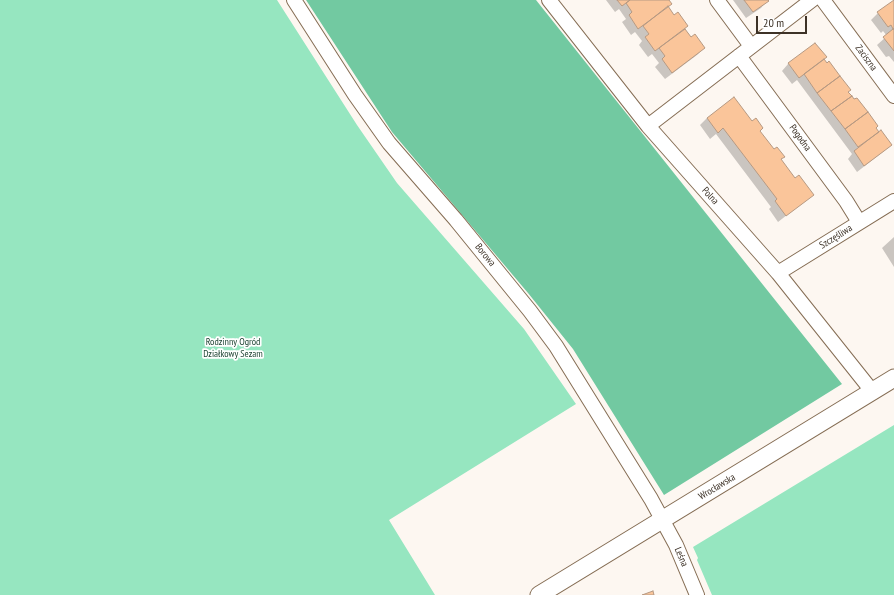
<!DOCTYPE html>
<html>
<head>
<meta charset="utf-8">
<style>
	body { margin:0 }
	#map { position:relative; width:894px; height:595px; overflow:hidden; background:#fdf7f1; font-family:"PT Sans Narrow",sans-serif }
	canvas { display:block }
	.scale { position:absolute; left:756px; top:16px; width:51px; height:18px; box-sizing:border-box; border:2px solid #3d3227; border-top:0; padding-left:5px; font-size:12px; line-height:14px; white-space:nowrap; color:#3d3227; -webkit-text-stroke:3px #fff; paint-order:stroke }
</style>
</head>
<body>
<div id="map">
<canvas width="894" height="595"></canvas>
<div class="scale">20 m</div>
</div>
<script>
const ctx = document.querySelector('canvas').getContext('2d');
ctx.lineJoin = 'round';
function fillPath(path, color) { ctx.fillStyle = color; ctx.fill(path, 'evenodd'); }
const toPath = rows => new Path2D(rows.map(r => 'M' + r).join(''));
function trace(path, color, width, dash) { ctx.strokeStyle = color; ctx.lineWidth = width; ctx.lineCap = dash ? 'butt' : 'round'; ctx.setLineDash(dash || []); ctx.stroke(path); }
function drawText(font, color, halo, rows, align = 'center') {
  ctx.font = font + ' "PT Sans Narrow",sans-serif'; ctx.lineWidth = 3.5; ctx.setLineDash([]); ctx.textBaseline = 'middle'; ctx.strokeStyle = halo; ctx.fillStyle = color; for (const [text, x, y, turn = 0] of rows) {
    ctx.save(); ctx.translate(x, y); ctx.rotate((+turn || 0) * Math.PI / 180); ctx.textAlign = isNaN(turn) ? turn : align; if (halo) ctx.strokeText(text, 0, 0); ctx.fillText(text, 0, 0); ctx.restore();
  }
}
fillPath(toPath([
	[0,0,277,0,357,125,397,183,524,329,576,404,389,520,435,595,0,595],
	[894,425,894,595,712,595,697,560,698,558,693,547]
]), '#96e6c0');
fillPath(toPath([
	[306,0,536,0,842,384,664,495,573,349,528,293,392,132]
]), '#72c9a1');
fillPath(toPath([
	[606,0,668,0,667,7,684,29,691,39,704,48,697,55,665,79,655,67,659,63,652,54,648,57,639,45,642,41,635,32,631,35,622,22,626,19,619,9,615,12],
	[733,0,767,0,767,1,761,8,746,18],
	[894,1,894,62,889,56,886,57,877,45,887,36,883,31,881,33,871,20,878,13],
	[815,44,823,59,879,134,891,145,884,151,857,172,848,159,852,154,797,80,792,84,782,71,788,64],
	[734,98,774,151,783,157,780,160,795,179,812,195,805,201,778,222,769,209,771,207,716,134,710,139,700,125,707,118],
	[894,237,894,267,882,248]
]), '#0003');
const building = toPath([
	[617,0,630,0,622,6,617,0],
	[630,0,669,0,672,4,638,29,629,15,632,12,626,3,630,0],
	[744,0,768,0,769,1,753,12,744,0],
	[894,0,894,29,893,29,891,25,888,27,877,12,894,0],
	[668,6,674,15,678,12,688,26,655,51,645,37,649,34,643,26,668,6],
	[685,29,691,37,695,34,705,48,672,73,662,59,665,56,659,48,685,29],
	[893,29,894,29,894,51,883,37,893,29],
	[815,43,827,57,799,78,788,63,815,43],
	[824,59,827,63,829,61,840,76,817,93,804,74,824,59],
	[840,76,851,90,848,92,852,96,831,111,817,93,840,76],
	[852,96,854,99,857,98,868,112,845,129,831,111,852,96],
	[734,97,752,121,756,118,763,128,760,131,774,149,777,147,785,157,781,159,795,178,799,175,814,195,786,216,775,201,777,199,723,128,718,133,707,118,734,97],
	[868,112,878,126,876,128,879,132,858,147,845,129,868,112],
	[881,130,892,145,864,166,854,151,881,130],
	[653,591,654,595,642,595,653,591]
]);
fillPath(building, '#fac59a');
trace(building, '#b69982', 1);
const minor = toPath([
	[294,0,355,95,389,143,456,220,530,311,556,346,651,499,676,545,697,595],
	[549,0,648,126,778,273,872,391],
	[717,0,751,46],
	[823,0,894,96],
	[739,56,846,201,859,222],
	[648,126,812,0],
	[778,273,894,201]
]);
const tertiary = toPath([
	[539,595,894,378]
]);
trace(minor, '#856d54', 16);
trace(tertiary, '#856d54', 19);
trace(minor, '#fff', 14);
trace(tertiary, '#fff', 17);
drawText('10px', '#3d3227', '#fff', [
	["Zaciszna",866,58,54],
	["Pogodna",800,138,54],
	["Polna",710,196,48],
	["Szczęśliwa",836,237,-32],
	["Borowa",485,255,51],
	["Wrocławska",717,487,-31],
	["Leśna",681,557,67]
]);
drawText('10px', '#1e4433', '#fff', [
	["Rodzinny Ogród",233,342],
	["Działkowy Sezam",233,354]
]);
</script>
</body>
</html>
